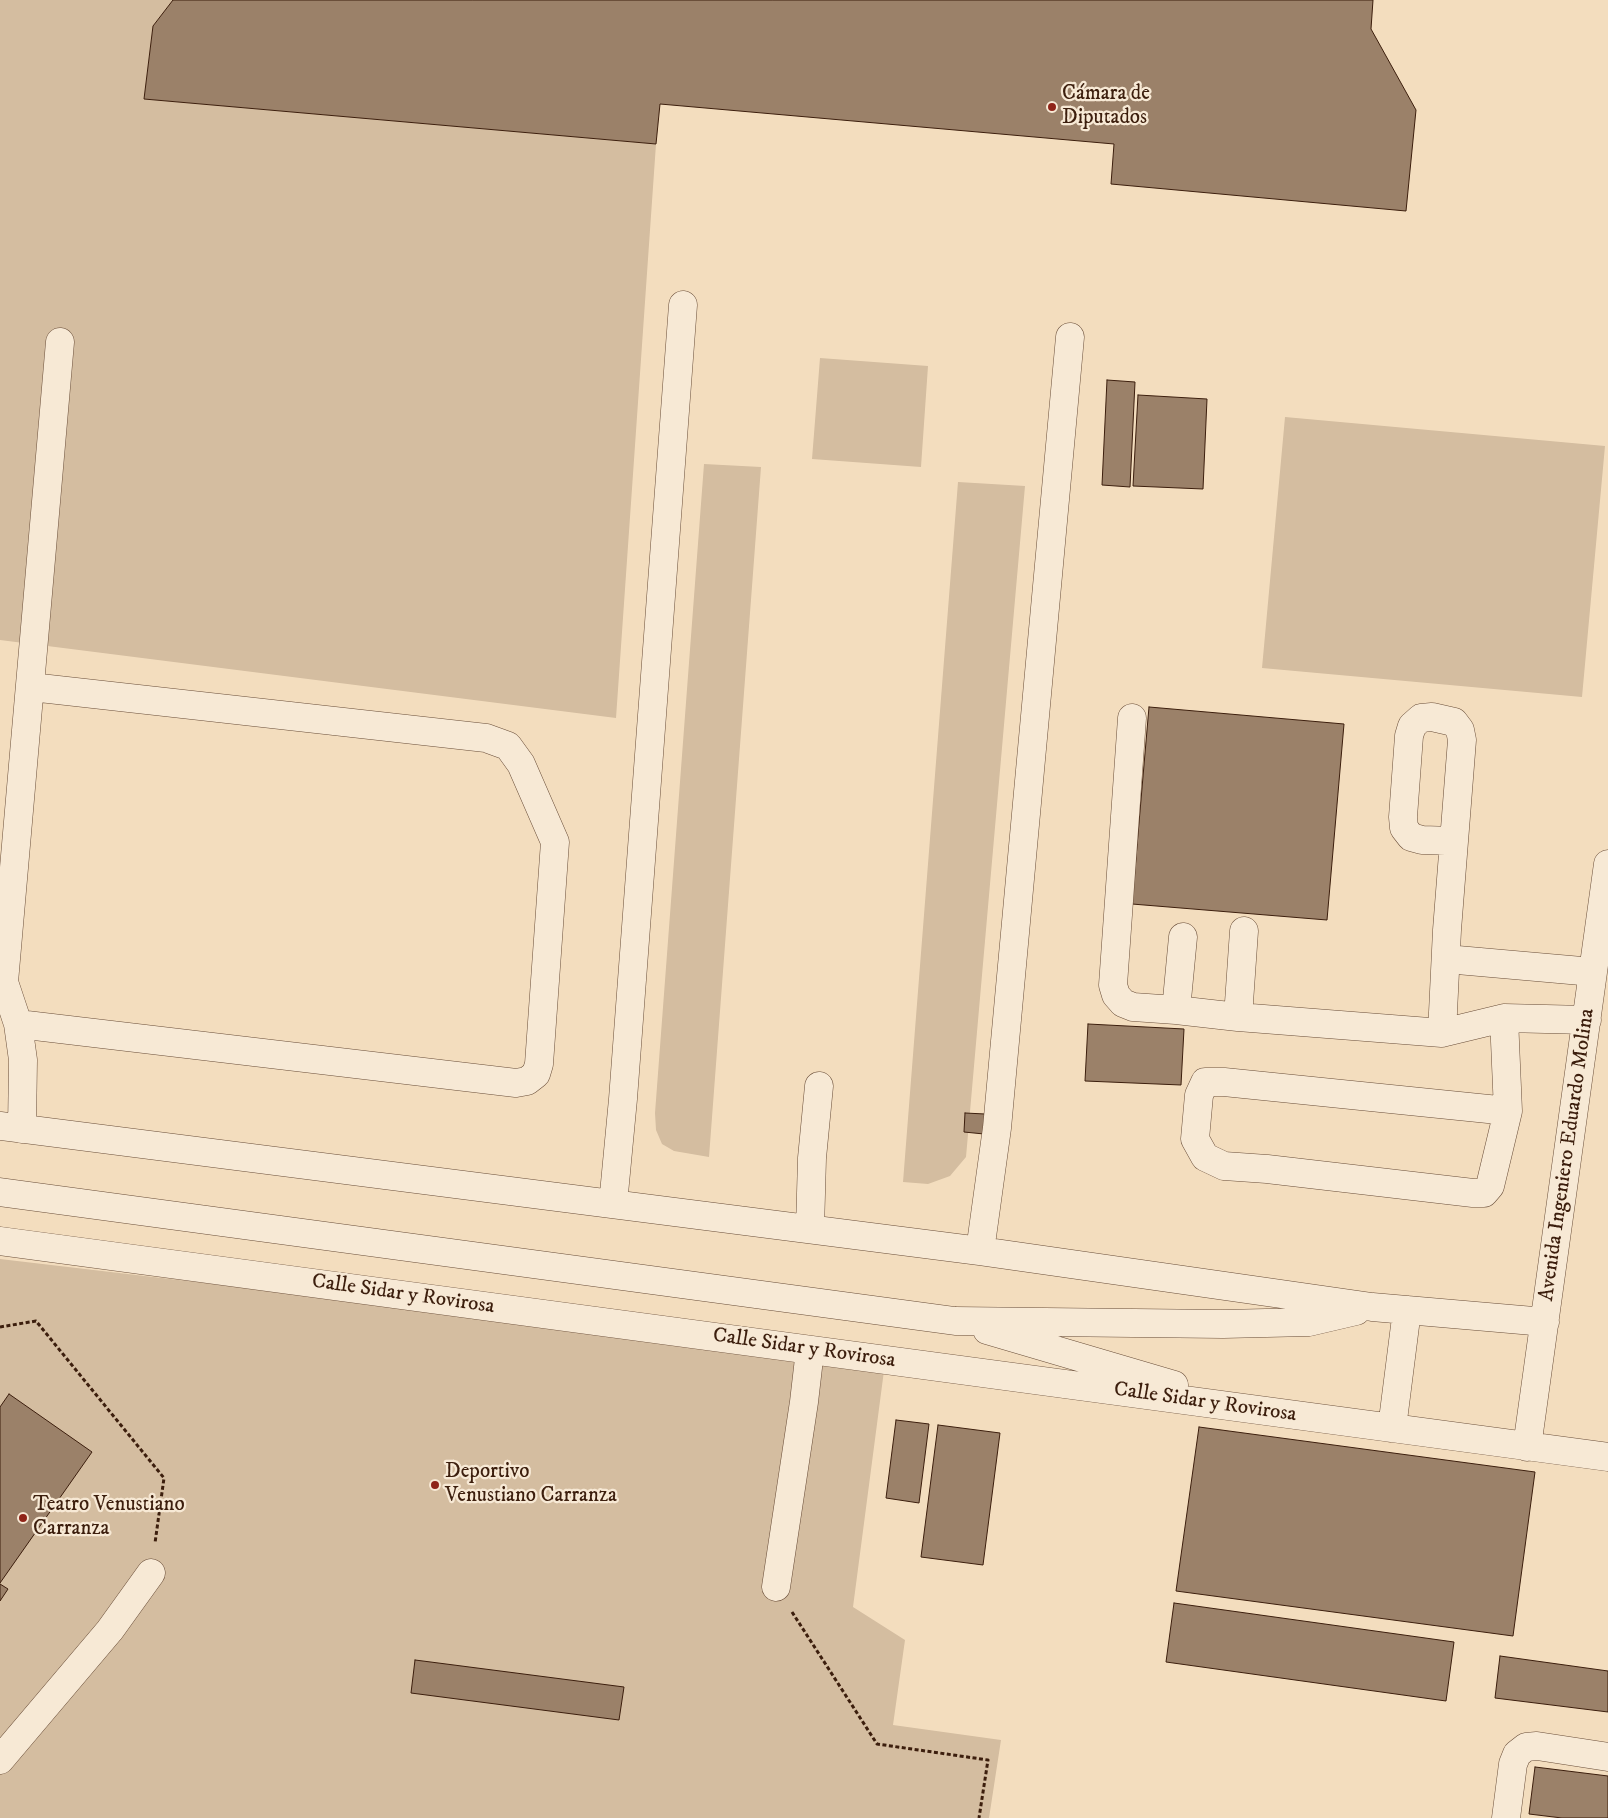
<!DOCTYPE html>
<html>
<head>
<meta charset="utf-8">
<style>
	body { margin:0 }
	canvas { display:block; background:#f3ddbe }
</style>
</head>
<body>
<canvas width="1608" height="1818"></canvas>
<script>
const ctx = document.querySelector('canvas').getContext('2d');
ctx.lineJoin = 'round';
function fillPath(path, color) { ctx.fillStyle = color; ctx.fill(path, 'evenodd'); }
const toPath = rows => new Path2D(rows.map(r => 'M' + r).join(''));
function trace(path, color, width, dash) { ctx.strokeStyle = color; ctx.lineWidth = width; ctx.lineCap = dash ? 'butt' : 'round'; ctx.setLineDash(dash || []); ctx.stroke(path); }
function drawText(font, color, halo, rows, align = 'center') {
  ctx.font = font + ' "IM FELL DW Pica",serif'; ctx.lineWidth = 4.5; ctx.setLineDash([]); ctx.textBaseline = 'middle'; ctx.strokeStyle = halo; ctx.fillStyle = color; for (const [text, x, y, turn = 0] of rows) {
    ctx.save(); ctx.translate(x, y); ctx.rotate((+turn || 0) * Math.PI / 180); ctx.textAlign = isNaN(turn) ? turn : align; if (halo) ctx.strokeText(text, 0, 0); ctx.fillText(text, 0, 0); ctx.restore();
  }
}
fillPath(toPath([
	[0,0,173,0,153,26,144,99,656,144,616,718,0,640],
	[820,358,928,366,921,467,812,459],
	[1285,417,1605,446,1582,697,1262,668],
	[704,464,761,467,709,1157,674,1151,662,1144,656,1130,655,1113],
	[958,482,1025,486,966,1157,950,1176,928,1184,903,1182],
	[0,1259,885,1363,853,1607,905,1640,893,1725,1001,1740,989,1818,0,1818]
]), '#d4bda0');
const building = toPath([
	[173,0,1373,0,1371,29,1416,110,1406,211,1111,184,1114,144,660,104,656,144,144,99,153,26,173,0],
	[1107,380,1135,382,1130,487,1102,485,1107,380],
	[1138,395,1207,399,1203,489,1133,486,1138,395],
	[1149,707,1344,724,1327,920,1132,904,1149,707],
	[1088,1024,1184,1029,1181,1085,1085,1081,1088,1024],
	[965,1113,985,1114,984,1134,964,1132,965,1113],
	[9,1394,92,1452,0,1583,0,1407,9,1394],
	[896,1420,929,1424,919,1503,886,1498,896,1420],
	[938,1425,1000,1433,983,1565,921,1557,938,1425],
	[1199,1427,1535,1472,1513,1636,1176,1591,1199,1427],
	[0,1584,8,1589,0,1601,0,1584],
	[1174,1603,1454,1642,1446,1701,1166,1662,1174,1603],
	[1500,1656,1608,1671,1608,1712,1495,1698,1500,1656],
	[415,1660,624,1687,619,1720,411,1693,415,1660],
	[1535,1767,1608,1776,1608,1818,1562,1818,1529,1814,1535,1767]
]);
fillPath(building, '#9b8169');
trace(building, '#3c1e0d', 1);
const minor = toPath([
	[1132,718,1113,985,1116,995,1123,1003,1133,1007,1176,1010,1238,1017,1442,1033,1504,1018,1587,1020],
	[1446,959,1593,972],
	[1176,1010,1183,937],
	[1238,1017,1244,931],
	[1504,1018,1508,1111,1490,1186,1484,1193,1473,1193,1267,1169,1224,1166,1205,1157,1195,1139,1199,1095,1205,1082,1224,1082,1508,1111],
	[18,1024,516,1083,527,1081,536,1074,539,1064,555,842,521,764,508,746,486,738,31,687],
	[1442,1033,1447,930,1462,740,1460,730,1454,722,1432,717,1421,718,1412,726,1409,736,1403,817,1404,828,1411,837,1422,840,1454,841],
	[0,1126,980,1251,1372,1307,1545,1322],
	[22,1129,23,1060,18,1024,4,982,60,342],
	[0,1192,955,1321,1223,1324,1309,1322,1356,1311],
	[613,1204,623,1099,683,305],
	[810,1229,812,1158,819,1086],
	[0,1241,1608,1457],
	[980,1251,997,1128,1070,337],
	[987,1330,1174,1385],
	[1392,1428,1407,1310],
	[1527,1447,1608,864],
	[776,1587,804,1402,810,1350],
	[0,1760,110,1630,151,1573],
	[1506,1818,1513,1764,1517,1754,1526,1747,1537,1746,1608,1757]
]);
trace(minor, '#6a4e39', 29);
trace(toPath([
	[0,1327,36,1321,164,1478,155,1543],
	[792,1612,877,1744,988,1760,979,1818]
]), '#3c1e0d', 3, [4, 2.5]);
trace(minor, '#f7e9d5', 28);
for (const [x, y, r, color] of [
	[1052,107,5,"#8f2418"],
	[435,1485,5,"#8f2418"],
	[23,1518,5,"#8f2418"]
]) { const dot = new Path2D(); dot.arc(x, y, r, 0, 2 * Math.PI); ctx.fillStyle = color; ctx.fill(dot); trace(dot, '#f7e9d5', 2); }
drawText('21px', '#3c1e0d', '#f7e9d5', [
	["Cámara de",1062,95],
	["Diputados",1062,119],
	["Deportivo",445,1473],
	["Venustiano Carranza",445,1497],
	["Teatro Venustiano",33,1506],
	["Carranza",33,1530]
], 'left');
drawText('21px', '#3c1e0d', '#f7e9d5', [
	["Avenida Ingeniero Eduardo Molina",1568,1155,-82],
	["Calle Sidar y Rovirosa",403,1295,8],
	["Calle Sidar y Rovirosa",804,1349,8],
	["Calle Sidar y Rovirosa",1205,1403,8]
]);
</script>
</body>
</html>
